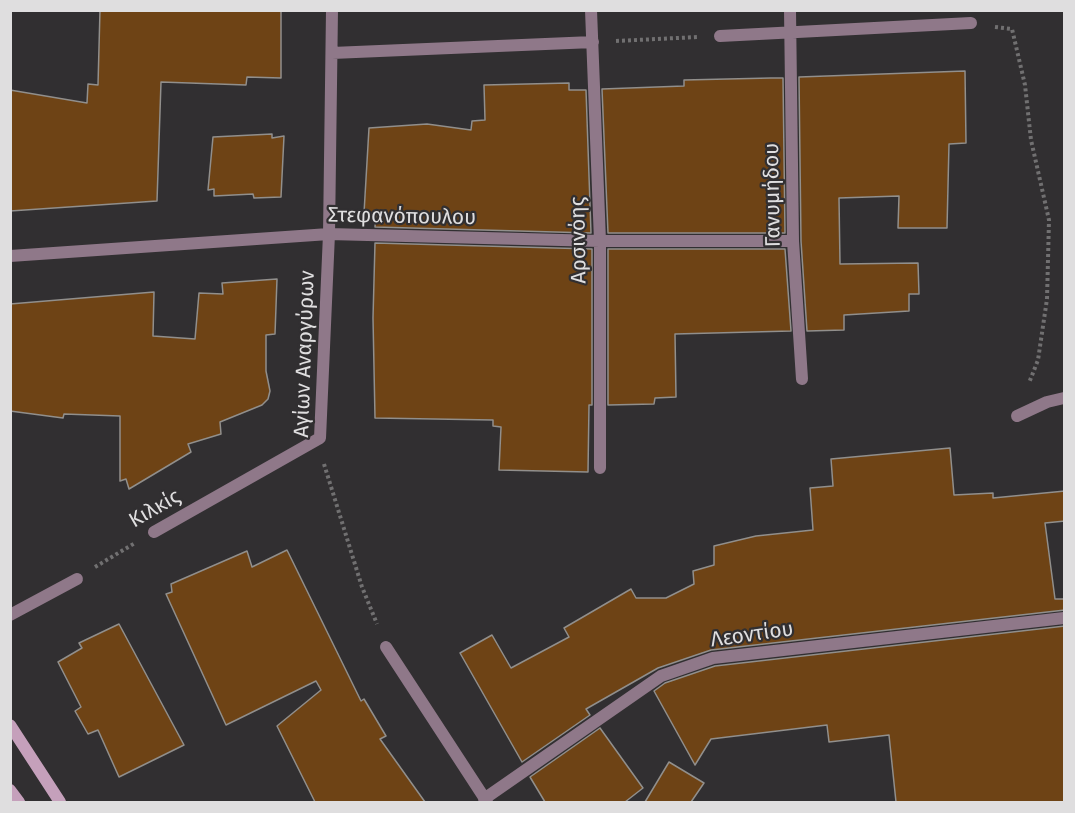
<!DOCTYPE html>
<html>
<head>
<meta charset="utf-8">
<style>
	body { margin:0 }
	#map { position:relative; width:1075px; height:813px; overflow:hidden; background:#312f31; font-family:"Fira Sans",sans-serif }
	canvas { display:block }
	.frame { position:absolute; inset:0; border:12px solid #dfdedf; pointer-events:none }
</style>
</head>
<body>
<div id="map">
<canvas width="1075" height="813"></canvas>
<div class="frame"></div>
</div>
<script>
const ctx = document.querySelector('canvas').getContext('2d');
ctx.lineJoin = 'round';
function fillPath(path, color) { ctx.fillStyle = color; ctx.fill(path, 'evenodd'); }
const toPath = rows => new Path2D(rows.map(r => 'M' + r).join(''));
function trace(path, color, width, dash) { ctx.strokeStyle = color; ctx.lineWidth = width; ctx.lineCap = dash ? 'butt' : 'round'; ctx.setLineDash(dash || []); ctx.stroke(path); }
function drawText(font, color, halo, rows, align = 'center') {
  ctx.font = font + ' "Fira Sans",sans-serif'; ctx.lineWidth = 4.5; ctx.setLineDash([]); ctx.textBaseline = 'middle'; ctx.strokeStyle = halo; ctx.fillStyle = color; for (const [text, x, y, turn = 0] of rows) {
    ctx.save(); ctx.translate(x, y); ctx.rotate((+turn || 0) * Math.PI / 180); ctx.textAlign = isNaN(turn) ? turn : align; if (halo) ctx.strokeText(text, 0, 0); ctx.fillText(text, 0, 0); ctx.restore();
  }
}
const building = toPath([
	[100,10,281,10,281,78,247,77,246,85,161,82,157,201,10,211,10,90,87,103,88,84,98,85,100,10],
	[965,71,966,143,949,144,947,228,898,228,899,196,839,198,840,264,918,263,919,294,909,294,909,311,844,315,844,330,807,331,801,241,799,77,965,71],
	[771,78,783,78,785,233,608,233,602,89,684,86,684,80,771,78],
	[569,83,569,90,586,90,591,233,375,227,376,213,364,213,369,128,427,124,471,130,472,121,485,120,484,85,569,83],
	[272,134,272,138,284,136,281,197,254,198,253,194,214,196,214,189,208,190,213,137,272,134],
	[375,243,592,249,592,405,589,405,588,472,499,470,501,427,493,426,493,420,375,418,373,318,375,243],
	[608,249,785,249,791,331,675,334,676,397,655,398,654,404,608,405,608,249],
	[277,279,275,334,266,335,266,371,270,391,268,399,262,405,220,422,221,434,188,444,191,452,129,489,126,479,120,481,120,416,64,414,63,418,10,411,10,304,154,292,153,336,195,339,199,293,223,294,222,283,277,279],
	[950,448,954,495,993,493,993,498,1065,491,1065,521,1045,523,1055,599,1065,599,1065,610,711,650,658,668,586,709,590,715,522,762,460,653,492,635,511,668,569,637,564,628,631,589,636,598,666,598,694,584,693,571,714,565,714,546,756,536,813,530,810,488,833,486,831,459,950,448],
	[287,550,361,701,364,699,386,736,380,739,425,802,315,802,277,726,321,690,316,681,226,725,166,594,172,592,171,584,247,551,252,567,287,550],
	[119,624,184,745,119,777,98,730,88,734,75,711,81,707,58,662,82,648,79,643,119,624],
	[1065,626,1065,802,896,802,889,735,829,742,827,725,711,739,695,765,654,691,665,683,715,666,1065,626],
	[600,728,643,788,625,802,545,802,530,777,600,728],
	[669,762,704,783,691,802,645,802,669,762]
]);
fillPath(building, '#6e4315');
trace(building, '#918f8c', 1.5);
trace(toPath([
	[995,27,1012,29,1025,85,1031,140,1049,220,1047,299,1038,360,1029,383],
	[616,41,698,37],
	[324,464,362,587,377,624],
	[95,567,135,543]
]), '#717071', 4, [3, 3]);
trace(toPath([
	[591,10,600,241,600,468],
	[790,10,793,241,802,379],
	[720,36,971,23],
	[332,53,593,42],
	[10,256,329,234,600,241,793,241],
	[1017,416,1047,402,1064,398],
	[154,532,320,438,329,234,332,10],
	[10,615,77,579],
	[386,647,487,802],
	[484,799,661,676,713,658,1064,618]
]), '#8f7889', 12);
trace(toPath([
	[10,725,60,802],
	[10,790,19,802]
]), '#c5a0bb', 12);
drawText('21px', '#dfdedf', '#312f31', [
	["Γανυμήδου",773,195,-91],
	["Στεφανόπουλου",402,217,1],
	["Αρσινόης",579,240,-91],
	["Αγίων Αναργύρων",305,354,-88],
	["Κιλκίς",155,509,-30],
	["Λεοντίου",752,635,-8]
]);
</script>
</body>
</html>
